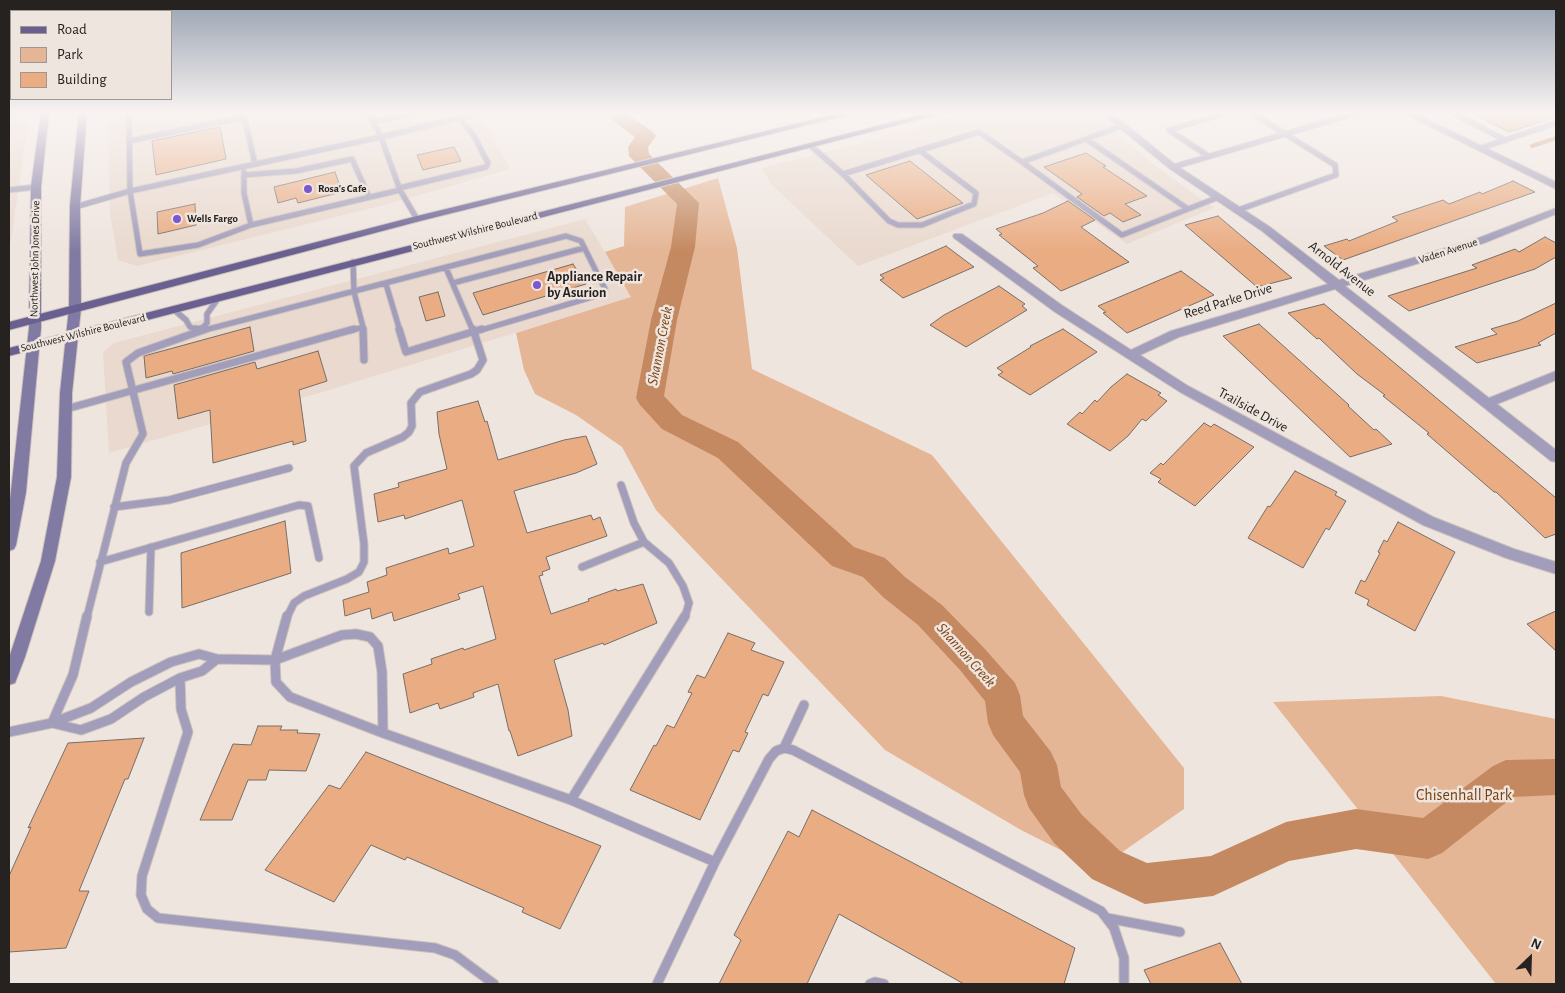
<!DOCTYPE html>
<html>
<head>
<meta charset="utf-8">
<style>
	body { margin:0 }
	#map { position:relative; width:1565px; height:993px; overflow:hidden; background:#efe5df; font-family:"Alegreya Sans",sans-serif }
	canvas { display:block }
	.frame { position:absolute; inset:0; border:10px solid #262220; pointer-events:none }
	.legend { position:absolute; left:10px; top:10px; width:162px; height:90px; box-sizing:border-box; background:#efe5df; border:1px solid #9f9793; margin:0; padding:6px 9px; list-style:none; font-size:15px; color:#262220 }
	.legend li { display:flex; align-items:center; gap:10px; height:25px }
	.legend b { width:25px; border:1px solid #9f9793 }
	.north { position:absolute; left:1505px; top:933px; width:50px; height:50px; -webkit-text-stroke:4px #efe5df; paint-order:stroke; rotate:24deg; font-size:14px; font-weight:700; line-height:20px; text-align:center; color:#262220 }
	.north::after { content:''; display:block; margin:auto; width:18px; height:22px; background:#262220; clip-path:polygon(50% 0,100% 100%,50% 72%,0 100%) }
</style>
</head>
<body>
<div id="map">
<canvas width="1565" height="993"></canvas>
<div class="frame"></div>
<ul class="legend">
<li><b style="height:6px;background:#696091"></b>Road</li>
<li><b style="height:14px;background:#e5b696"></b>Park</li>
<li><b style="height:14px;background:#eaac82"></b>Building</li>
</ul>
<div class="north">N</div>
</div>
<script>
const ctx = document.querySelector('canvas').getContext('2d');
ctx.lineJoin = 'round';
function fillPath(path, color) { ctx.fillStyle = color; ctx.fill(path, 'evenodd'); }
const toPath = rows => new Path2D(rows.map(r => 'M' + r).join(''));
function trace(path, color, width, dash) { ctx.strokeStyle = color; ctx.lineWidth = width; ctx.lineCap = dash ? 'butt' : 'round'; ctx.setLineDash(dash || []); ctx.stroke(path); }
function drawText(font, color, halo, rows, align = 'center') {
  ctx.font = font + ' "Alegreya Sans",sans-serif'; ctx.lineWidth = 5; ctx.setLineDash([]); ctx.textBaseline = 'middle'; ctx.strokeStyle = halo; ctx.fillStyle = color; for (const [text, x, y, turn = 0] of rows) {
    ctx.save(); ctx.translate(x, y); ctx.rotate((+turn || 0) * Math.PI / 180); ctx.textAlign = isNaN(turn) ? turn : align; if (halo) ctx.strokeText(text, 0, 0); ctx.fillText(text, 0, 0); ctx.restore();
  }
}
fillPath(toPath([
	[9,112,30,112,9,253],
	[108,112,496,112,483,120,510,169,388,204,137,266,118,260,110,213],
	[969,112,1091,112,1157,167,1214,208,1127,244,1053,193,858,266,772,185,761,168,897,134],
	[585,219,632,297,319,393,109,453,103,352,114,343]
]), '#e9d9ce');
fillPath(toPath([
	[718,178,737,248,752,369,932,455,1184,768,1184,809,1098,869,1021,830,885,750,656,510,622,447,576,415,535,394,524,370,516,333,631,297,605,252,624,246,625,207],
	[1441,696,1556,719,1556,984,1496,984,1273,702]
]), '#e5b696');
trace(toPath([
	[1532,146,1556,138]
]), '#c48960', 4);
fillPath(toPath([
	[602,112,624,112,653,132,656,136,648,147,649,154,699,203,695,247,677,320,664,396,682,415,738,442,854,547,885,558,905,577,942,605,984,648,1015,683,1020,695,1023,716,1051,752,1057,765,1061,787,1082,815,1120,851,1147,863,1211,856,1286,822,1356,809,1423,818,1493,766,1506,760,1556,759,1556,795,1513,797,1442,853,1428,859,1356,849,1289,861,1213,896,1145,904,1092,879,1054,843,1029,808,1024,795,1020,772,993,735,988,723,985,701,960,670,918,625,883,597,863,577,832,566,718,458,662,429,640,405,636,398,651,320,671,247,677,204,629,156,628,147,635,137,602,112]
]), '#c48960');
const building = toPath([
	[1469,112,1556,112,1556,117,1509,132,1469,112],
	[220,127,226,159,156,175,152,141,220,127],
	[454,147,461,161,423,170,417,155,454,147],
	[1086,153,1106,166,1103,167,1147,196,1125,204,1141,215,1123,222,1110,213,1104,216,1077,197,1082,194,1044,167,1086,153],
	[910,161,963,203,917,219,866,175,910,161],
	[335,172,342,192,298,203,296,198,278,203,274,187,335,172],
	[1513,181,1535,192,1343,260,1324,246,1347,239,1349,241,1398,221,1392,217,1443,200,1449,204,1480,192,1482,194,1513,181],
	[1068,201,1095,220,1081,227,1129,262,1061,291,1033,268,1038,266,999,235,1002,234,996,229,1043,213,1068,201],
	[195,204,196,225,158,234,157,212,195,204],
	[1218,216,1244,238,1292,278,1257,287,1185,225,1218,216],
	[1545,237,1556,243,1556,257,1535,269,1409,311,1388,296,1477,268,1472,265,1515,249,1519,252,1545,237],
	[946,246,974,267,903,298,880,280,884,278,880,275,946,246],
	[573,264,586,284,483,315,473,293,573,264],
	[1181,271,1214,295,1127,333,1103,313,1106,312,1098,306,1181,271],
	[999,286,1025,304,1022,306,1027,310,966,347,930,325,944,315,999,286],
	[438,292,445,316,426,321,419,297,438,292],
	[1556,303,1556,333,1538,343,1541,345,1477,363,1455,347,1497,334,1491,329,1518,321,1556,303],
	[1324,304,1556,498,1556,534,1545,538,1496,492,1494,492,1427,434,1429,433,1383,396,1385,395,1357,374,1319,338,1317,339,1288,313,1324,304],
	[1259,324,1349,405,1348,406,1374,430,1376,429,1392,444,1350,457,1223,336,1259,324],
	[250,327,254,351,173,374,172,371,146,378,144,356,250,327],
	[1063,329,1097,352,1030,395,998,375,1003,372,997,368,1031,347,1030,346,1063,329],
	[318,351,327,381,299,390,306,441,293,445,293,441,213,463,210,410,178,419,174,385,255,362,257,369,318,351],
	[1127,374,1161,393,1158,395,1167,401,1146,421,1142,419,1128,436,1110,451,1067,424,1080,412,1082,414,1095,400,1097,402,1111,387,1127,374],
	[478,401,485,422,487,421,498,460,564,440,586,436,597,464,576,473,514,491,527,533,591,515,593,520,600,517,607,536,546,557,550,569,542,572,543,575,539,576,551,614,589,601,588,599,616,589,617,591,643,584,657,623,604,645,603,643,554,660,568,710,572,736,518,756,510,731,509,731,498,684,473,693,474,697,440,709,438,703,410,713,403,674,432,664,431,659,463,648,464,650,496,639,483,586,458,594,460,599,394,621,392,612,372,619,370,608,345,616,343,600,369,592,367,582,387,575,386,568,448,548,449,554,474,546,462,500,405,519,404,515,378,522,374,494,399,487,398,483,447,469,439,434,437,412,478,401],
	[1204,423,1211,427,1214,424,1254,447,1195,506,1158,482,1161,479,1150,473,1161,463,1163,465,1204,423],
	[1295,471,1337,492,1335,495,1346,501,1329,530,1326,528,1303,568,1248,538,1268,506,1270,507,1295,471],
	[285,521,291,573,182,608,181,553,285,521],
	[1398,522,1455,552,1415,631,1367,605,1369,600,1355,593,1361,580,1365,582,1380,553,1378,552,1384,540,1387,542,1398,522],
	[1556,611,1556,651,1527,624,1556,611],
	[728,633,755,643,751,650,784,662,768,696,763,694,745,732,748,733,739,752,733,750,700,820,630,790,654,745,656,746,667,725,674,728,692,693,688,692,697,675,705,678,728,633],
	[258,726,282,726,280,730,298,730,297,733,320,734,306,771,269,770,266,780,248,780,232,820,200,820,233,744,251,745,258,726],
	[144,738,128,779,125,779,79,891,89,891,66,948,9,952,9,876,31,827,28,828,68,743,144,738],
	[366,752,601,846,560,929,522,912,524,908,407,857,405,860,371,845,334,902,265,870,329,785,340,789,366,752],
	[812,810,1075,948,1064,984,964,984,839,914,807,984,719,984,741,940,734,935,788,831,799,837,812,810],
	[1220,943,1242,984,1151,984,1144,970,1220,943]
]);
fillPath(building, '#eaac82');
trace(building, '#766e69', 1);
const serviceFar2 = toPath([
	[368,112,381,137,400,190,417,219],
	[1451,112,1505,140],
	[373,122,417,112],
	[1121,126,1086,139,1188,209,1219,197],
	[129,141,240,118,245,120,255,164],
	[811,146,843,174,979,132,1022,162,1086,139],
	[1481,148,1556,123],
	[1208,156,1169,130,1229,112],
	[1022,162,1122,235,1188,209],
	[1173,167,1360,112],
	[244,172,244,193,251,225],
	[843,174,889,221,898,225,922,225,974,204,976,193,919,150],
	[244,175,296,171,352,159,369,197],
	[399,188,486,167,488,163,474,136,460,118],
	[9,190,36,187],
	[400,190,251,225,198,245,140,254,130,191,381,137,483,112],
	[75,207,130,191,129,112],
	[1238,210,1336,175,1335,165,1250,112],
	[446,268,473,331],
	[453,283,584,248],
	[386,284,400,331],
	[173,309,186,320,190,327,199,331],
	[363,327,363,331],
	[200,331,207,323,207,314,219,297],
	[201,331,566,236,581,241,605,289,599,295,478,331],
	[350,331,363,327,354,292,353,262]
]);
const serviceFar1 = toPath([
	[196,329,200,331],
	[363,329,364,360],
	[399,329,406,352,482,329],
	[200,331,201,329],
	[66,409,354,329],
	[621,485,634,523,644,542,669,563,683,586,689,603,685,617],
	[114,507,169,500,289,468],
	[100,562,299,505,308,506,319,558],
	[582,567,644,542],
	[149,612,151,547],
	[87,617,126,463,143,434,126,362,138,353,206,329],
	[287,617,294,603,304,596,347,579,359,572,364,562,364,544,354,466,366,453,403,437,409,432,412,426,411,403,420,392,471,374,477,370,483,360,473,329]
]);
const service = toPath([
	[356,634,370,637,378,646,382,672,383,733,290,697,276,682,275,660,342,635,356,634],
	[180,678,181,709,188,732,142,876,141,895,147,909,158,918,435,948,455,955,494,984],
	[52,723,91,708,131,682,171,662,199,654,217,659,275,660,287,616],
	[52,723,81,730,111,719,144,697,180,678,202,671,217,659],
	[9,732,52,723,73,675,87,616],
	[383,733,571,800,685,616],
	[784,748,804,705],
	[571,800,715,862,769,759,776,751,784,748,793,750,1101,911,1114,928,1124,958,1124,984],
	[1107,918,1180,932],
	[657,984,715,862],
	[870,984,875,982,884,984]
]);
const minor = toPath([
	[1100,112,1110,112,1176,165,1270,227,1339,280,1476,239,1556,208,1556,214,1484,243,1345,286,1489,398,1556,371,1556,380,1497,404,1556,450,1556,462,1551,461,1335,289,1179,337,1140,355,1188,386,1433,517,1514,549,1556,562,1556,574,1506,558,1423,525,1180,392,1055,312,954,238,953,236,954,234,962,234,1063,306,1131,350,1171,331,1328,284,1262,231,1170,169,1100,112],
	[1401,112,1412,112,1556,182,1556,189,1401,112]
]);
const secondary = toPath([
	[41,112,49,112,41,187,41,328,26,492,16,545,14,549,9,551,9,509,29,328,31,187,41,112],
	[79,112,87,112,80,205,81,308,72,393,71,477,55,561,25,657,15,683,9,685,9,658,41,561,57,477,60,393,69,308,70,205,79,112]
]);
const primary = toPath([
	[844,112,860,112,420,221,9,330,9,322,413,217,844,112],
	[932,112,947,112,9,356,9,348,932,112]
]);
trace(serviceFar2, '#cbc2bd', 7);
trace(serviceFar1, '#cbc2bd', 9);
trace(service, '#cbc2bd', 11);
trace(minor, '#cbc2bd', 2);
trace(secondary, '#cbc2bd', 2);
trace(primary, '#cbc2bd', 2);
trace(serviceFar2, '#a29dba', 5);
trace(serviceFar1, '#a29dba', 7);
trace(service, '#a29dba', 9);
fillPath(minor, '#a29dba');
fillPath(secondary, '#817aa3');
fillPath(primary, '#696091');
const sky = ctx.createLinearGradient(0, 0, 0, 251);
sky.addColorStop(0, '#99a3b2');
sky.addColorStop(0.45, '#f8f3f1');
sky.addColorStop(1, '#f8f3f100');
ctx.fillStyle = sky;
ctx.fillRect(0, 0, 1565, 251);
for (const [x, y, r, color] of [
	[308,189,5,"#7958d2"],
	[177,219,5,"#7958d2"],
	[537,285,5,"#7958d2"]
]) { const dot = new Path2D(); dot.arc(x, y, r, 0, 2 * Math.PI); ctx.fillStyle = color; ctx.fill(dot); trace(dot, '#efe5df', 2); }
drawText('bold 11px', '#262220', '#efe5df', [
	["Rosa's Cafe",318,189],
	["Wells Fargo",187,219]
], 'left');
drawText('11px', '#262220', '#efe5df', [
	["Southwest Wilshire Boulevard",475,231,-14],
	["Vaden Avenue",1448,251,-18],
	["Northwest John Jones Drive",35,259,-89],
	["Southwest Wilshire Boulevard",83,333,-14]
]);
drawText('14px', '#262220', '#efe5df', [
	["Arnold Avenue",1342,269,38],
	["Reed Parke Drive",1228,301,-17],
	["Trailside Drive",1253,410,29]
]);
drawText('bold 14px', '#262220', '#efe5df', [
	["Appliance Repair",547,277],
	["by Asurion",547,293]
], 'left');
drawText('italic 15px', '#7d4415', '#efe5df', [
	["Shannon Creek",660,346,-79],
	["Shannon Creek",966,655,48]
]);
drawText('16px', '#773e0e', '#efe5df', [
	["Chisenhall Park",1464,795]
]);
</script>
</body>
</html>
